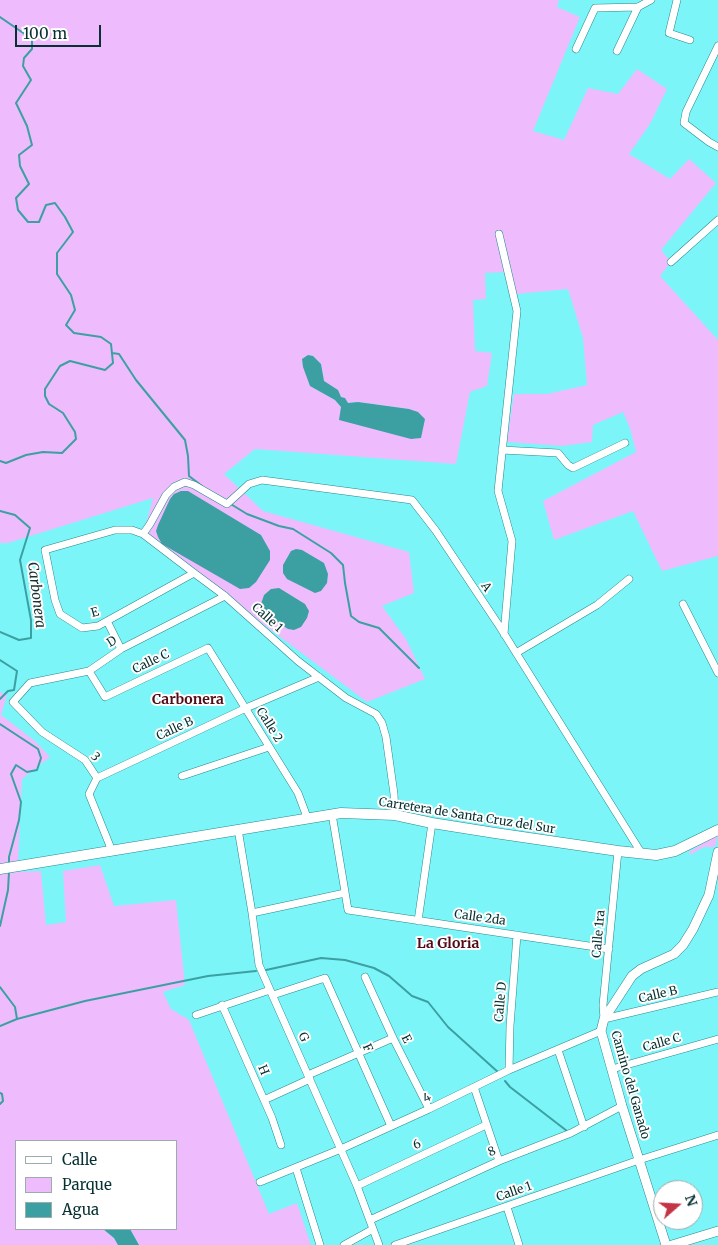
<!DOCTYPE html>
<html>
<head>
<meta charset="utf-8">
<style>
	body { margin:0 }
	#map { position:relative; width:718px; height:1245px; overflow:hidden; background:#7cf5f9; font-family:Merriweather,serif }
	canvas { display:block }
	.legend { position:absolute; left:15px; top:1140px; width:162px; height:90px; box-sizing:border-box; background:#fff; border:1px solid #9bacad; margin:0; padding:6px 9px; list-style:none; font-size:15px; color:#063031 }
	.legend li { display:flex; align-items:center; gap:10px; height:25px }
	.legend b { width:25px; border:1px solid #9bacad }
	.north { position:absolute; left:653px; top:1180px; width:50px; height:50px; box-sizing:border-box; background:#fff; border:1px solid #9bacad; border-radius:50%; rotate:71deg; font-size:14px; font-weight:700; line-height:20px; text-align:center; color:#063031 }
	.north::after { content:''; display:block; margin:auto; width:18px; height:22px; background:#c43447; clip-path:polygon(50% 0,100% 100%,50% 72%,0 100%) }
	.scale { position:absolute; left:15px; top:25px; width:86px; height:22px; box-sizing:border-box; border:2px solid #063031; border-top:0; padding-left:6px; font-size:15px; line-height:18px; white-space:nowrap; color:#063031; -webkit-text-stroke:4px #fff; paint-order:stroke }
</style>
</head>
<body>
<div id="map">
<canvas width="718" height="1245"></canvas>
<ul class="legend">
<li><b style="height:6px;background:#fff"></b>Calle</li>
<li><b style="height:14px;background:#eebcfd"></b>Parque</li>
<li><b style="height:14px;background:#3ca0a3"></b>Agua</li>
</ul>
<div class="north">N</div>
<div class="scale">100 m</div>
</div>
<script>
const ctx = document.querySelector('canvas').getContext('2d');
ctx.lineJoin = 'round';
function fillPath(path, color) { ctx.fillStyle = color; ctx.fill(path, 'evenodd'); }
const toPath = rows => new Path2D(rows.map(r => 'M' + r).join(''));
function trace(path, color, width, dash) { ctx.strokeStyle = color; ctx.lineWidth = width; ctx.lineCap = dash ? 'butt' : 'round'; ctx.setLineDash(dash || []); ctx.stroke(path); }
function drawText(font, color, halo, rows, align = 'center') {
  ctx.font = font + ' Merriweather,serif'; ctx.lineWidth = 4; ctx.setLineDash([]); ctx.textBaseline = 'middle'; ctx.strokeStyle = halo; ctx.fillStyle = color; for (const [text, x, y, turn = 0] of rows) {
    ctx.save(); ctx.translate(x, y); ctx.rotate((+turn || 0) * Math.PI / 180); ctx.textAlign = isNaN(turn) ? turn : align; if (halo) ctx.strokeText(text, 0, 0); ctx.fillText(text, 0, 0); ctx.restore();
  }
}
fillPath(toPath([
	[0,0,559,0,557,7,580,17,533,131,564,140,588,88,618,94,637,69,667,89,650,124,629,154,670,179,689,159,716,183,661,250,671,262,660,276,718,340,718,556,662,571,633,511,554,540,543,501,636,452,630,428,623,412,593,425,592,442,562,446,507,442,514,394,547,394,587,385,583,338,568,289,517,294,507,272,485,273,486,299,473,300,475,351,492,353,487,386,470,392,456,464,255,449,224,474,263,511,409,552,414,593,382,606,406,639,425,679,367,702,143,534,153,498,8,543,0,543],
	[308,355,313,356,321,364,324,381,348,403,358,402,409,409,341,407,335,400,310,386],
	[0,692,7,695,1,715,35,741,50,757,22,779,18,863,0,866],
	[718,834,715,847,704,847,690,855,689,852],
	[100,865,114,906,176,900,185,985,163,992,171,1009,189,1020,269,1214,297,1203,311,1245,139,1245,130,1229,176,1229,176,1141,16,1141,16,1229,103,1229,114,1238,118,1245,0,1245,0,874,17,872,41,871,46,925,66,922,63,871]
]), '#eebcfd');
fillPath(toPath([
	[308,355,313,356,321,364,324,381,338,390,341,397,345,398,348,403,358,402,409,409,418,412,425,419,421,438,411,439,339,420,341,407,335,400,310,386,303,367,302,359],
	[181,491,188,491,261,535,270,551,270,560,256,582,249,588,240,589,162,544,158,537,156,531,158,525,170,499,174,494],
	[296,549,302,550,324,563,328,574,327,583,321,591,315,593,287,579,283,573,283,565,291,551],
	[279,588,305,604,309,611,307,618,301,627,294,630,288,629,263,613,261,604,264,595,271,589],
	[103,1229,130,1229,139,1245,118,1245,114,1238]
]), '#3ca0a3');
trace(toPath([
	[0,17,32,39,32,49,24,58,23,66,31,80,16,103,27,126,32,145,19,155,20,166,29,184,16,198,18,210,28,222,39,222,46,205,55,203,65,217,73,232,57,253,57,274,71,295,75,310,66,325,74,333,101,337,111,344,113,363,105,370,70,361,60,366,45,389,45,396,49,404,63,413,75,432,76,439,62,453,43,452,26,455,6,463,0,461],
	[112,353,119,354,136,380,185,440,188,456,189,476,202,486],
	[229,503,247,514,279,526,293,529,331,553,343,565,345,583,351,616,359,622,379,628,419,668],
	[0,511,15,515,30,528,20,560,31,620,31,638,19,640,0,632],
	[0,660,17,671,14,690,8,691,0,699],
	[0,724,38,749,41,758,37,770,27,772,16,765,11,774,21,802,19,820,9,857,9,864],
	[0,926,8,890,9,872],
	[266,970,321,958,345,960,374,968,389,976,412,996,428,1002,448,1027,499,1073],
	[0,987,15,1007,17,1019,0,1026],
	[17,1019,85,1001,208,976,256,971],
	[505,1081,510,1087,567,1131],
	[0,1093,2,1094,3,1101,0,1104]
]), '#3ca0a3', 2);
const minor = toPath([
	[677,0,669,33,690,40],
	[718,46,686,112,684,123,709,142,718,147],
	[576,49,595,8,638,7,651,0],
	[617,51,638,7],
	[499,234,517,311,498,491,512,541,504,634],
	[671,262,718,220],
	[502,450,558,453,568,465,573,468,625,443],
	[143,534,150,524,166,495,174,487,185,482,194,485,227,504,249,484,262,480,412,500,436,531,498,624,642,854],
	[194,573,107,621,98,626,82,628,60,614,55,600,45,550,115,530,132,530,143,534,194,573,225,596,298,661,346,698,376,714,382,723,386,737,394,794,395,815],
	[683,604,718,673],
	[107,621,121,649],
	[516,653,597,605,629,579],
	[89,671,105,697,208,648,298,793,307,817],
	[182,776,269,747],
	[97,778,246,708,319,677],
	[332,814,348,910,609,949],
	[238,829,252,913,259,965,357,1186,379,1245],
	[112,851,89,794,97,778,85,760,42,732,13,702,30,683,89,671,121,649,225,596],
	[618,851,603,1005,604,1019,718,992],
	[252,913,345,893],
	[418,921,432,823],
	[365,977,393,1038,429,1109],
	[273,995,325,978,391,1126],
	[222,1005,272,1118,281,1145],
	[196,1015,270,990],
	[558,1050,584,1127],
	[612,1069,718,1039],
	[509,1070,510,1026,517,935],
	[308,1075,393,1038],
	[474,1087,499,1161],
	[264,1100,310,1079],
	[296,1168,320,1245],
	[260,1182,341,1149,429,1109,509,1070,601,1031],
	[357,1186,486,1125],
	[507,1207,519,1245],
	[370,1220,499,1161,571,1133,622,1106],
	[344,1245,373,1229],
	[395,1245,639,1160,718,1135]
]);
const tertiary = toPath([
	[666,1245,622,1106,601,1031,604,1019,632,976,641,969,674,954,683,945,693,929,709,895,718,852],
	[672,1245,718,1231]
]);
const secondary = toPath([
	[0,869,341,813,395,815,432,823,495,833,618,851,656,855,675,851,718,830]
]);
trace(minor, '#27898d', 8);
trace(tertiary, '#27898d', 10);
trace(secondary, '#27898d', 11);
trace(minor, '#fff', 7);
trace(tertiary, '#fff', 9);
trace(secondary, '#fff', 10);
drawText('12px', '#063031', '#fff', [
	["A",486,587,56],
	["E",95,613,-16],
	["Calle 1",267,618,42],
	["D",112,642,-32],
	["Calle C",151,662,-26],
	["Calle 2",269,725,58],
	["Calle B",175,729,-25],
	["3",95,757,49],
	["Carretera de Santa Cruz del Sur",467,816,9],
	["Calle 2da",480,918,8],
	["Calle 1ra",599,934,-85],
	["Calle B",658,995,-13],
	["Calle D",501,1002,-85],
	["G",303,1037,66],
	["E",406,1039,64],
	["Calle C",662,1043,-16],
	["F",367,1048,66],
	["H",263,1070,67],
	["Camino del Ganado",630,1085,74],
	["4",427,1098,-26],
	["6",417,1145,-25],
	["8",492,1152,-23],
	["Calle 1",514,1192,-19]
]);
drawText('italic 14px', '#1a3031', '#fff', [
	["Carbonera",36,595,83]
]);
drawText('bold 14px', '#520c17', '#fff', [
	["Carbonera",188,700],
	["La Gloria",448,944]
]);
</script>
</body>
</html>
